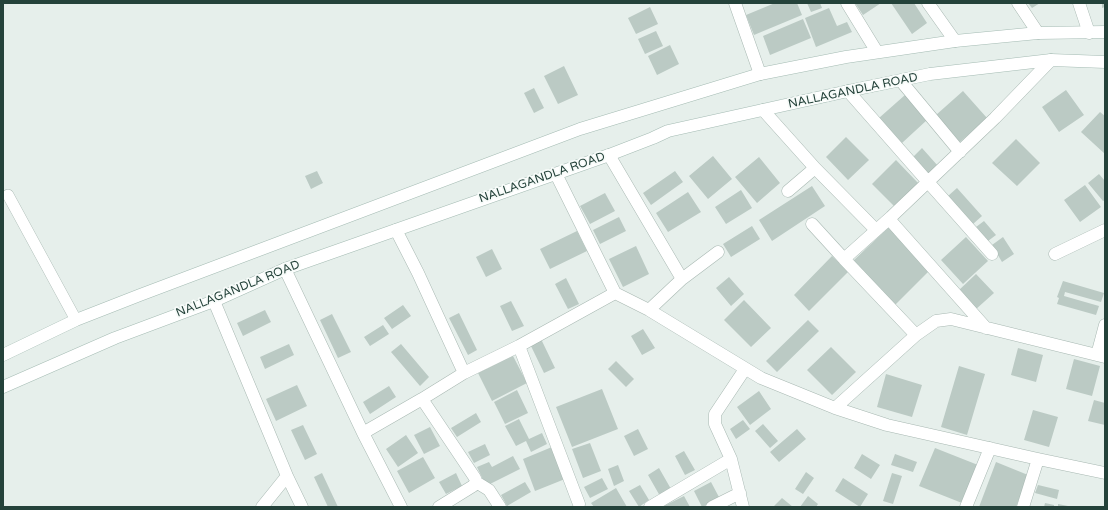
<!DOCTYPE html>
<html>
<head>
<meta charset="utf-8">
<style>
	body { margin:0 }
	#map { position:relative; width:1108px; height:510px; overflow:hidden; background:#e6efeb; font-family:"Varela Round",sans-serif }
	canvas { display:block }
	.frame { position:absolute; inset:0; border:4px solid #24423a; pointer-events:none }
</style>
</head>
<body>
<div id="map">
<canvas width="1108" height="510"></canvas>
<div class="frame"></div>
</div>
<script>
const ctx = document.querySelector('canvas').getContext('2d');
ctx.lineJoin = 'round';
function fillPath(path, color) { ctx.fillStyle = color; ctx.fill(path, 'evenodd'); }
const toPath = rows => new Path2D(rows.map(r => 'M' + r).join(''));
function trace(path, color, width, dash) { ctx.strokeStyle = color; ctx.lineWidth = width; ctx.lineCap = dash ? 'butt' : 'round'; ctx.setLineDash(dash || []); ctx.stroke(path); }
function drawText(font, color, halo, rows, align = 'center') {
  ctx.font = font + ' "Varela Round",sans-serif'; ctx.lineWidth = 3.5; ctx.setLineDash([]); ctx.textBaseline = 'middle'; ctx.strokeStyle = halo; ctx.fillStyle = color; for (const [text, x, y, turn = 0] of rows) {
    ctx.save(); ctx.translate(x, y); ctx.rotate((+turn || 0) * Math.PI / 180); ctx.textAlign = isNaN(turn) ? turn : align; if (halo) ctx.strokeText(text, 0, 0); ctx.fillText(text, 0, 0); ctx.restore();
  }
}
fillPath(toPath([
	[775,3,797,3,802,15,754,35,746,15],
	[807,3,820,3,822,8,811,12],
	[855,3,881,3,863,15],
	[891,3,914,3,927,23,912,34],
	[1028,3,1040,3,1032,8],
	[1102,3,1105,3,1105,7,1102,8],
	[650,7,658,24,636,34,628,18],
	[829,8,837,26,847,22,852,32,816,47,805,18],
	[803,19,811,38,770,55,763,36],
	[656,31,663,46,645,54,638,39],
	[670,45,679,64,657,75,648,56],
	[564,66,578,95,558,104,544,76],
	[534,88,544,108,534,113,524,93],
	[1066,90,1084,115,1059,132,1042,107],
	[963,91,987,118,960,142,936,115],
	[905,95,927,120,902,143,879,118],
	[1100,112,1105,116,1105,154,1081,132],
	[846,137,869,160,848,180,826,157],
	[1016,139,1040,163,1017,186,992,163],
	[922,148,938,166,927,176,912,158],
	[713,156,732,179,708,199,689,176],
	[759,157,780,183,757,203,735,177],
	[896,160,920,185,896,208,872,184],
	[317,171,323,183,311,189,305,176],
	[675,171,683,182,651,205,643,193],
	[1099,174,1105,181,1105,200,1103,201,1088,183],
	[1085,185,1101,207,1080,222,1064,200],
	[812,186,825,206,772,241,759,220],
	[957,188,982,216,973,224,948,196],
	[741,190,752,208,726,224,715,207],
	[688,192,701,212,668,232,656,213],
	[605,193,615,211,590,224,580,206],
	[619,217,626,231,600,244,593,230],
	[984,221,996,235,988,241,976,227],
	[752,226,760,239,731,257,723,244],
	[890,226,931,269,895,305,853,261],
	[577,231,587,251,550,269,540,249],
	[966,237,988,261,963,284,941,260],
	[1003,237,1014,254,1002,262,992,245],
	[636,246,649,274,623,287,609,259],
	[492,249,502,269,486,277,476,257],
	[832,256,848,272,809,311,794,295],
	[976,274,994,293,975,310,958,291],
	[729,277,744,294,731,306,716,288],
	[566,278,579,304,568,309,555,284],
	[1063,281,1104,293,1101,302,1065,292,1064,296,1099,306,1096,315,1057,304,1059,298,1057,297],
	[744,300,771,328,751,347,724,320],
	[511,301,524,326,512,331,500,306],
	[403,305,411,316,392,329,384,318],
	[265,310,271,322,243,336,237,323],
	[459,313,477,350,468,355,449,318],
	[332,314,351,352,338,358,320,320],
	[808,320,819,331,777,372,766,361],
	[383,325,389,334,370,346,364,337],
	[643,329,655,348,642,355,631,336],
	[541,339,555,368,544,373,530,344],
	[289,344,294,355,265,369,260,357],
	[401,344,429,377,420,386,391,352],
	[831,347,856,372,832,395,807,370],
	[1018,348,1043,355,1036,382,1011,375],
	[513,356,527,383,492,401,478,373],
	[1074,359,1100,366,1092,396,1066,389],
	[616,361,634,379,626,387,608,369],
	[959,366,985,374,967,435,941,427],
	[886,374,922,385,912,417,877,407],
	[297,385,307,406,276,421,266,399],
	[389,386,396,397,370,414,363,402],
	[602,389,618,429,572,447,556,407],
	[517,390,528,413,505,424,494,402],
	[759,391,771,409,750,425,737,407],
	[1094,400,1105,403,1105,425,1088,421],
	[1033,410,1058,417,1049,447,1024,440],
	[476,413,481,422,457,437,451,428],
	[519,419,529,439,542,433,547,444,531,452,526,441,516,446,505,426],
	[743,420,750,429,736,439,730,429],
	[763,424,778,441,770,448,755,431],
	[303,425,317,454,305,460,291,430],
	[430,427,440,446,424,454,414,435],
	[638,429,648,449,634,456,624,436],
	[797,429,806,439,779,462,770,452],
	[406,435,418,453,398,467,386,449],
	[590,443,601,471,583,478,572,449],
	[485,444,490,455,474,463,468,452],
	[552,447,565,479,535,491,523,459],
	[935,448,978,465,962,503,919,486],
	[684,451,695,470,685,475,675,456],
	[862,454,880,465,871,479,854,468],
	[895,454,917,462,913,472,891,465],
	[513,456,520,469,486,486,477,467,489,462,492,467],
	[423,457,435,478,409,493,397,471],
	[996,462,1028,475,1016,507,979,507],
	[618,465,624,481,614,486,608,469],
	[659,468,671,489,660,496,648,475],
	[806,472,814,478,803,494,795,489],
	[322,473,338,507,328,507,314,477],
	[456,473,462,486,446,494,439,482],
	[892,473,902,476,893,504,883,501],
	[602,478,608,489,590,498,584,487],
	[843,478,868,494,860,507,835,491],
	[525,482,531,492,507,506,501,495],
	[711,482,720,499,702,507,694,491],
	[640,485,649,500,639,507,629,491],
	[1038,485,1059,490,1057,499,1035,493],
	[616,488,627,507,594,507,591,503],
	[684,496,690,507,662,507],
	[808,496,818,504,816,507,800,507],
	[782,498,793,507,773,507],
	[1045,503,1054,505,1054,507,1044,507],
	[1058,504,1068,506,1068,507,1058,507]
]), '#bbcac4');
const lane = toPath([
	[8,195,76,320]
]);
const street = toPath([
	[735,3,760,74],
	[847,3,877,52],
	[928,3,955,41],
	[1018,3,1038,33],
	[1079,3,1089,33],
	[901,81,960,152],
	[848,91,928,182,992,254],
	[763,110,815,168,876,230],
	[609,155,682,279,649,310],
	[556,174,615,293,649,310,761,378,835,408,887,425,1038,459,1105,473],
	[788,191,815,168],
	[889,219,986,328],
	[812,224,844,259,891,217,995,118,1051,60],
	[396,230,418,273,464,373],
	[1055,254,1105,230],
	[844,259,916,335],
	[285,269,363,433,401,507],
	[682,279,718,252],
	[214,301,287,476,302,507],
	[519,346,579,504],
	[1097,355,1105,325],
	[422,399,475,478,476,482,473,486,439,507],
	[835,408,916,335,936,321,951,319,1105,357],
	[363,433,422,399,464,373,519,346,615,293],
	[476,482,489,490,500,507],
	[262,507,287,476],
	[650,507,731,459],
	[712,507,740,493],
	[743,507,731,459,715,424,715,414,745,369],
	[966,507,990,448],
	[1023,507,1038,459]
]);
const secondary = toPath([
	[3,355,76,320,140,295,580,129,760,74,846,57,955,41,1038,33,1105,32],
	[3,387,115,338,214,301,285,269,609,155,653,138,668,131,848,91,930,74,1051,60,1105,62]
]);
trace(lane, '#a8b8b2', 12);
trace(street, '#a8b8b2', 13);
trace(secondary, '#a4bbb3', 13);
trace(lane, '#fff', 11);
trace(street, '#fff', 12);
trace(secondary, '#fff', 12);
drawText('12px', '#24423a', '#f7fbf9', [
	["NALLAGANDLA ROAD",853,91,-12],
	["NALLAGANDLA ROAD",542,178,-19],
	["NALLAGANDLA ROAD",238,289,-22]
]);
</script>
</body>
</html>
